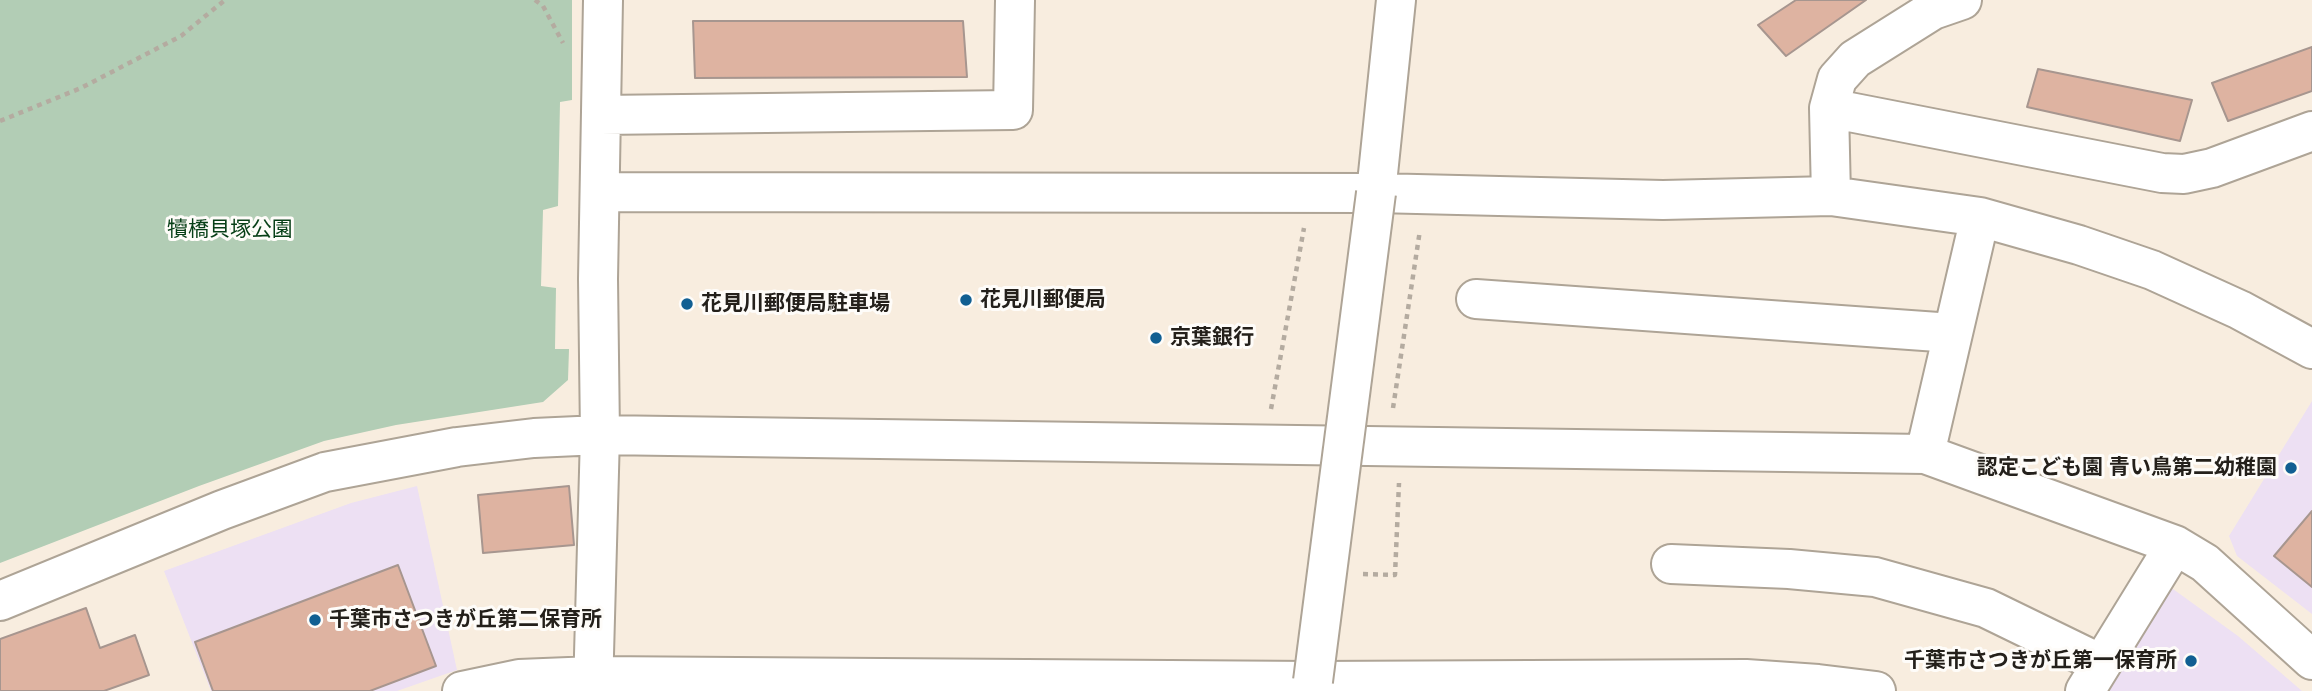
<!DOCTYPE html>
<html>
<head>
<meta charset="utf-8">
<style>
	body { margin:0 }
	canvas { display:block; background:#f8eddf }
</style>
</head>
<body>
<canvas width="2312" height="691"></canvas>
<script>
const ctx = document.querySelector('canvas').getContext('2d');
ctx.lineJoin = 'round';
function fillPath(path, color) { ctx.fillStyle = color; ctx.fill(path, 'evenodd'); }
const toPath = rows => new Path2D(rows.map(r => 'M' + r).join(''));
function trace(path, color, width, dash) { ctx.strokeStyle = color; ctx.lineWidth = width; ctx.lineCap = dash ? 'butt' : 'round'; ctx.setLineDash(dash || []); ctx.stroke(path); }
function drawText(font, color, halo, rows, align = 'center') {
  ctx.font = font + ' Quicksand,"Noto Sans JP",sans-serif'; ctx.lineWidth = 6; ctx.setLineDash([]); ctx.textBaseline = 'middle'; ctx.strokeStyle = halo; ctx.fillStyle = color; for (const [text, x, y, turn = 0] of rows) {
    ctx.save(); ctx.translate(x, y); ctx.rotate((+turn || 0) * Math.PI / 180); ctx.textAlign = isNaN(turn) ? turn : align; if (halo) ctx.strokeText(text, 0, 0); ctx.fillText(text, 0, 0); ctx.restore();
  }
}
fillPath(toPath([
	[2312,401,2312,614,2237,556,2229,536],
	[417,486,457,670,397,691,211,691,164,571,351,503],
	[2173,589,2238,636,2302,691,2096,691,2155,595]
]), '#ede0f3');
fillPath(toPath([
	[0,0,572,0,572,100,560,102,558,206,543,210,541,286,556,288,555,349,569,349,568,380,543,402,396,425,324,441,199,486,0,563]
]), '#b2cdb5');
const building = toPath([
	[1796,0,1866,0,1786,56,1758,25,1796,0],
	[693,21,963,21,967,77,695,78,693,21],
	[2312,47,2312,91,2228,121,2212,83,2312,47],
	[2038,69,2192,100,2180,141,2027,107,2038,69],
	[569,486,574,545,483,553,478,495,569,486],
	[2312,511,2312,587,2274,556,2312,511],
	[398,565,436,666,370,691,213,691,195,642,398,565],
	[86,608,100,648,135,635,149,675,104,691,0,691,0,639,86,608]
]);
fillPath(building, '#deb3a1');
trace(building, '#a7968f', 2);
const minor = toPath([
	[1829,108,2162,173,2184,174,2212,168,2312,131],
	[601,115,1013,110,1015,0],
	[600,192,1376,193,1663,200,1831,196,1980,217,2079,245,2152,270,2240,310,2312,349],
	[1376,193,1396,0],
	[1831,196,1829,108,1837,79,1855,59,1933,10,1962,0],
	[1476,299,1952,333],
	[1925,454,1980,217],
	[1671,564,1789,569,1875,577,1986,608,2101,664],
	[0,601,222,510,325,472,457,447,534,438,600,435,1925,454,2175,545,2205,563,2312,660],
	[462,691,519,679,594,676,1313,681,1746,679,1818,684,1876,691],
	[593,691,600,435,598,279,603,0],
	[2085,691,2175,545]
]);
trace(minor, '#aea496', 42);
trace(toPath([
	[535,0,543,6,563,43],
	[0,121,81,88,181,36,225,0],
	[1393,408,1420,230],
	[1271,409,1304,228],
	[1363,574,1395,575,1399,483]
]), '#b4aba0', 4.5, [5, 5]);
trace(minor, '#fff', 38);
const minorBridge = toPath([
	[1313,681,1376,193]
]);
trace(minorBridge, '#aea496', 42, []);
trace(minorBridge, '#fff', 38);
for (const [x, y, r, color] of [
	[966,300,7,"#115f92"],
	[687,304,7,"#115f92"],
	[1156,338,7,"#115f92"],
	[2291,468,7,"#115f92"],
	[315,620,7,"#115f92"],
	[2191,661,7,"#115f92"]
]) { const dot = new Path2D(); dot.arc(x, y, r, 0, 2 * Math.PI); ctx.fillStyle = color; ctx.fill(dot); trace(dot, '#fefcf9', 2.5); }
drawText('21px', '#073f17', '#fefcf9', [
	["犢橋貝塚公園",230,230]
]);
drawText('bold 21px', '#24201b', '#fefcf9', [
	["花見川郵便局",980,300],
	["花見川郵便局駐車場",701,304],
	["京葉銀行",1170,338],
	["認定こども園 青い鳥第二幼稚園",2277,468,"right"],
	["千葉市さつきが丘第二保育所",329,620],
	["千葉市さつきが丘第一保育所",2177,661,"right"]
], 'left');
</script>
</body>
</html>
